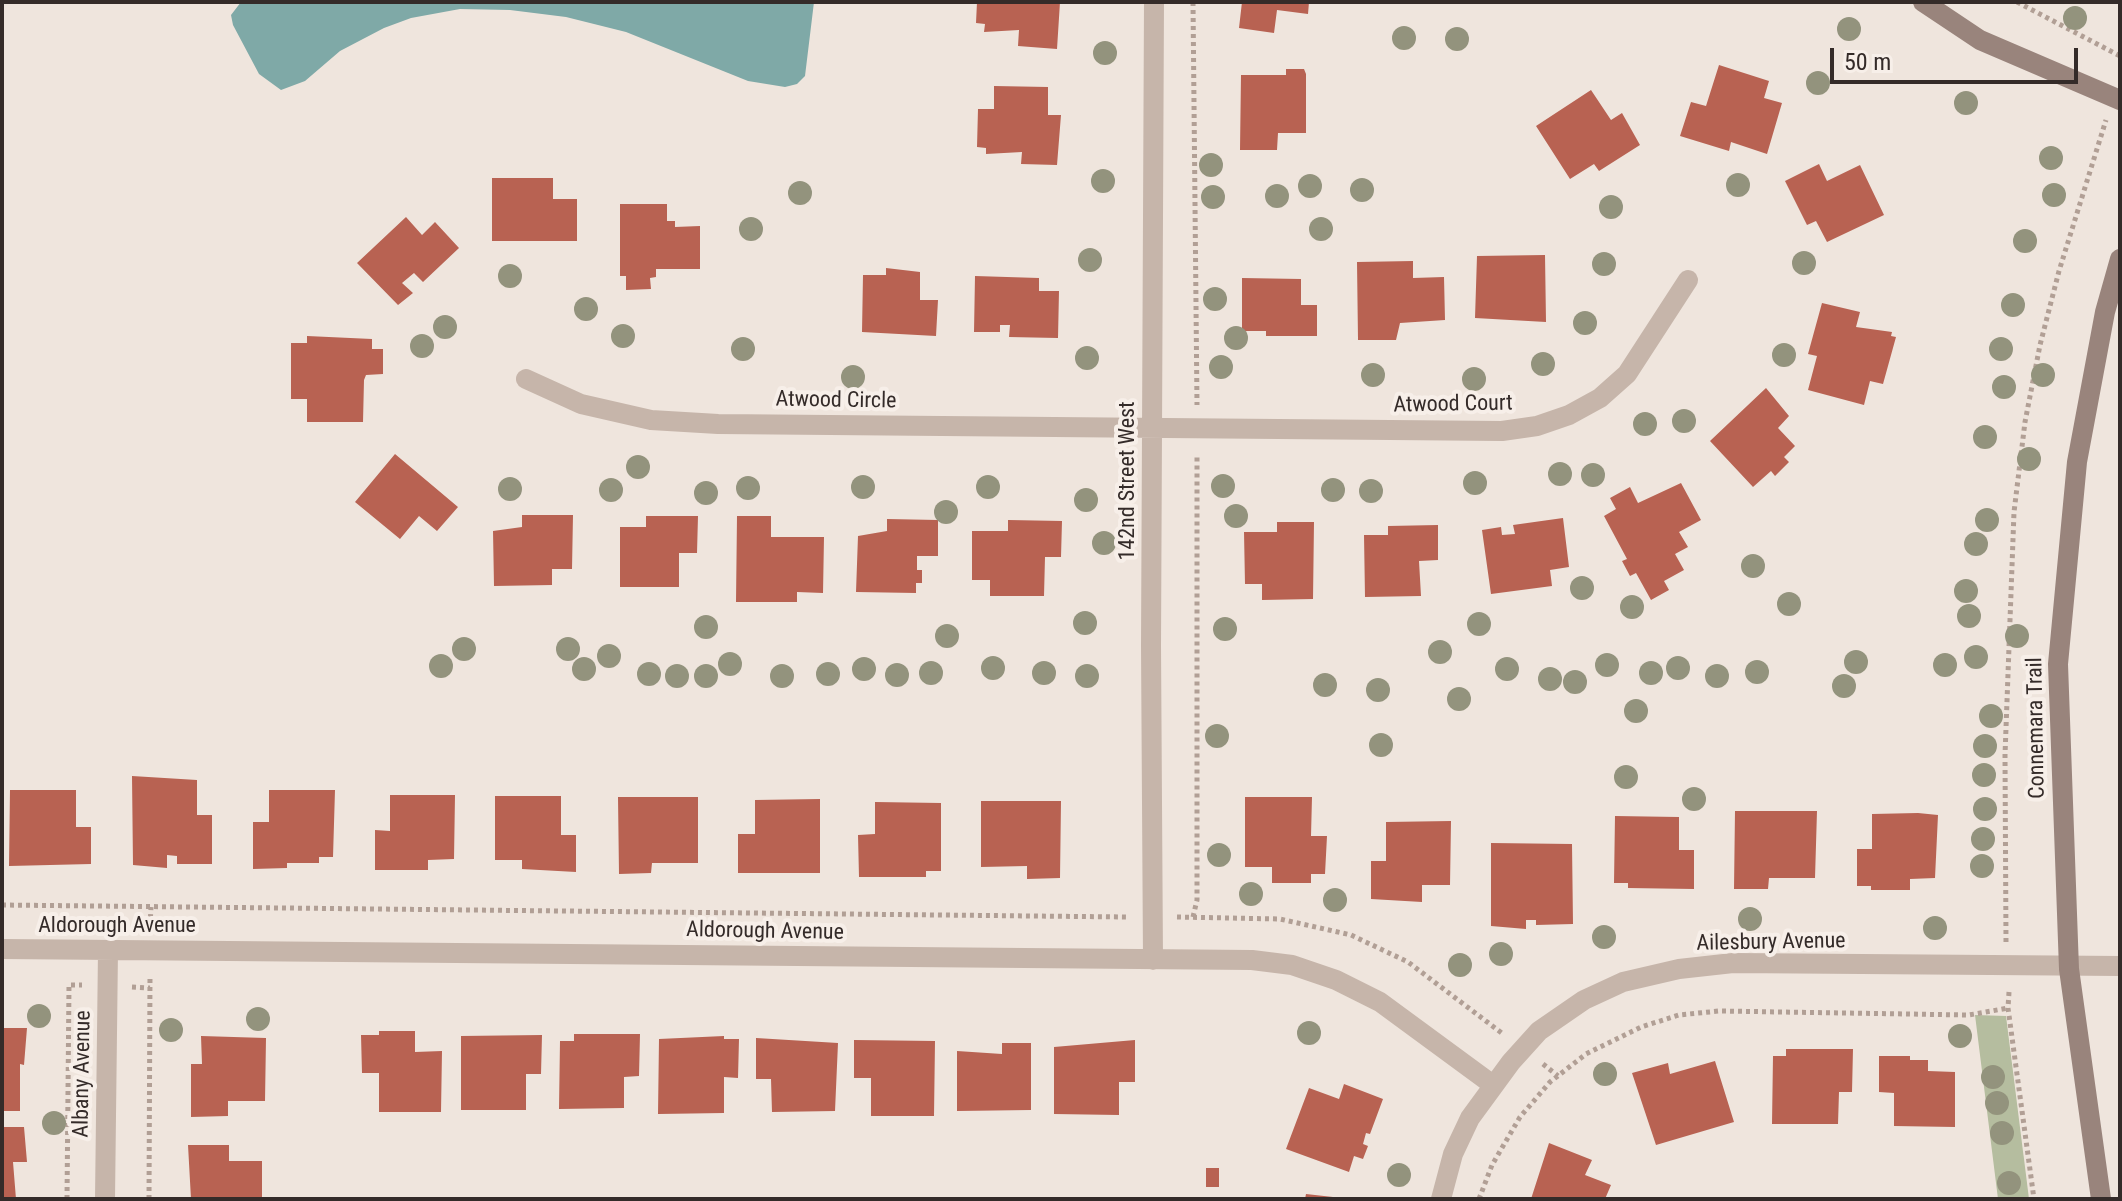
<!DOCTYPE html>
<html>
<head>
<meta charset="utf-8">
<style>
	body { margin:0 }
	#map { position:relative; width:2122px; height:1201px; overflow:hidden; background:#efe5dd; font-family:"Roboto Condensed",sans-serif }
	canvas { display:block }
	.frame { position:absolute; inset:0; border:4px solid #342b29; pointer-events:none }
	.scale { position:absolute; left:1830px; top:48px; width:248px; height:36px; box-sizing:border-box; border:4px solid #342b29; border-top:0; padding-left:10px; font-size:24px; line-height:28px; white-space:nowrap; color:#342b29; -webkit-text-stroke:6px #f7efe9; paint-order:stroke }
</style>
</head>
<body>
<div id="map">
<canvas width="2122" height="1201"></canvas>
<div class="frame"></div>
<div class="scale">50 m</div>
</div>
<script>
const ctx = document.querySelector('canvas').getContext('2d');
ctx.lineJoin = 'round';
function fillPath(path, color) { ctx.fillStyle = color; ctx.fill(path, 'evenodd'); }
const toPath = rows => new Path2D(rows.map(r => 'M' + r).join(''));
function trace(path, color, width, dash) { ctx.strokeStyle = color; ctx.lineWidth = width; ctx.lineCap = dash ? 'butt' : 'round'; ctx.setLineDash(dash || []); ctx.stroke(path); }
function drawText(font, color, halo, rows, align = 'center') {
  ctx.font = font + ' "Roboto Condensed",sans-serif'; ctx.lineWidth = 8; ctx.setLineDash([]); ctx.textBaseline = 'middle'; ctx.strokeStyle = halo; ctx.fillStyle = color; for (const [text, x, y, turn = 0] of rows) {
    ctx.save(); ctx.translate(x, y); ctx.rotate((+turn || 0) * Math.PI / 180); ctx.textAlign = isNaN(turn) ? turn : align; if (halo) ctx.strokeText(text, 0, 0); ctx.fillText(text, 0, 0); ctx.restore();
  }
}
fillPath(toPath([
	[1975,1015,2006,1016,2029,1199,1998,1199]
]), '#b5bd9f');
fillPath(toPath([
	[241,2,814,2,805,76,797,84,785,87,748,81,626,32,566,17,510,10,460,9,411,18,384,28,340,51,305,81,281,90,259,74,233,25,231,15]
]), '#7fa9a7');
fillPath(toPath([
	[977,2,1060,2,1057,49,1018,46,1019,30,984,32,985,24,976,23],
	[1242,2,1309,2,1308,14,1277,10,1274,33,1239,28],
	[1719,65,1769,81,1764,98,1782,103,1767,154,1731,142,1729,151,1680,136,1691,102,1706,106],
	[1286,69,1304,69,1306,74,1306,133,1278,133,1277,150,1240,150,1241,75,1286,75],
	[994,86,1048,87,1048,115,1061,115,1057,165,1021,164,1022,152,986,154,986,148,977,147,978,109,994,109],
	[1591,90,1611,120,1622,113,1640,145,1599,171,1594,164,1570,179,1536,126],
	[1819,164,1827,181,1860,165,1884,215,1827,242,1816,221,1807,225,1785,181],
	[492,178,553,178,553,199,577,199,577,241,492,241],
	[620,204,667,204,667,221,675,221,675,227,700,226,700,269,656,269,656,277,650,278,651,289,626,290,626,276,620,276],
	[406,217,422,235,435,222,459,248,423,282,414,273,402,283,413,293,398,305,357,263],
	[1545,255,1546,322,1475,318,1477,256],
	[1413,261,1413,278,1444,277,1445,320,1400,323,1396,340,1358,340,1357,262],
	[886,268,920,272,920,300,938,300,936,336,862,332,863,275,886,275],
	[975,276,1039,278,1039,291,1059,291,1058,338,1009,337,1010,325,1000,325,1000,332,974,332],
	[1242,278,1301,279,1301,305,1317,305,1317,336,1266,336,1266,331,1242,331],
	[1822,303,1860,312,1856,327,1892,332,1891,336,1896,337,1883,384,1870,381,1864,405,1808,390,1817,356,1808,354],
	[307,336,372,339,372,349,383,349,383,374,366,375,364,380,363,422,307,422,307,399,291,399,291,343,307,343],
	[1766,388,1789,416,1778,428,1795,446,1784,457,1789,462,1775,476,1771,471,1753,487,1710,441],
	[395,454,458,507,437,531,419,516,400,539,355,502],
	[1681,483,1701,520,1679,532,1688,547,1675,554,1684,570,1664,581,1669,590,1651,600,1636,573,1630,576,1622,561,1627,559,1604,516,1616,509,1610,498,1630,487,1638,503],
	[522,515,573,515,572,569,552,569,552,585,494,586,493,531,522,527],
	[646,516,698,516,697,553,679,553,679,587,620,587,620,527,646,527],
	[737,516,771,516,771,537,824,537,823,593,797,592,797,602,736,602],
	[1563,518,1569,567,1550,570,1552,586,1491,594,1482,530,1501,527,1502,535,1515,534,1513,525],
	[887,519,938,520,938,556,917,556,917,570,922,570,922,583,916,583,916,593,856,592,858,536,887,531],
	[1008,520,1062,521,1061,557,1045,557,1044,596,990,596,990,580,972,580,972,531,1008,531],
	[1277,522,1314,522,1313,599,1262,600,1262,584,1245,584,1244,532,1277,532],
	[1438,525,1438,560,1419,561,1421,596,1365,597,1364,535,1388,535,1388,526],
	[132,776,197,780,197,815,212,815,212,864,177,864,177,856,167,855,167,868,133,865],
	[10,790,76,790,76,827,91,827,91,864,9,866],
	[269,790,335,790,333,857,319,857,319,863,287,863,287,868,253,869,253,822,269,822],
	[390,795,455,795,454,859,428,860,428,870,375,870,375,830,390,831],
	[495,796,561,796,561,835,576,835,576,872,522,869,522,860,495,860],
	[618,797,698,797,698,863,652,863,651,873,619,874],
	[1245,797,1312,797,1311,836,1327,836,1325,874,1311,874,1311,883,1272,883,1272,867,1245,867],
	[820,799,820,873,738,873,738,834,755,834,755,800],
	[981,801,1061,801,1060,878,1027,879,1027,866,981,867],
	[875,802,941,803,941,871,926,871,926,877,859,877,858,835,875,834],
	[1735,811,1817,811,1815,878,1769,878,1768,889,1734,889],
	[1918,813,1938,815,1935,878,1910,879,1910,890,1871,890,1871,886,1857,886,1857,849,1872,849,1872,814],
	[1615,816,1679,817,1679,850,1694,850,1694,889,1628,888,1628,883,1614,883],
	[1451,821,1450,885,1422,885,1422,902,1371,899,1371,861,1386,861,1386,822],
	[1491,843,1572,844,1573,924,1536,925,1536,920,1526,920,1526,929,1491,926],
	[2,1028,27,1028,24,1065,20,1064,20,1111,2,1111],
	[379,1031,415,1031,415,1052,442,1051,441,1112,379,1112,379,1073,362,1073,361,1035,379,1035],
	[574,1034,640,1034,639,1076,624,1077,624,1108,559,1109,560,1041,574,1041],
	[542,1035,541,1074,526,1074,526,1110,461,1110,461,1036],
	[201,1036,266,1038,265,1101,228,1101,228,1116,191,1117,191,1064,202,1064],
	[724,1036,724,1039,739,1039,738,1078,724,1077,724,1113,658,1114,659,1039],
	[756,1038,838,1043,835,1111,772,1112,771,1079,756,1079],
	[854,1040,935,1041,934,1116,871,1116,871,1078,854,1078],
	[1135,1040,1135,1082,1119,1082,1119,1115,1054,1114,1054,1047],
	[1002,1043,1031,1043,1031,1110,957,1111,957,1051,1002,1054],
	[1786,1049,1853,1049,1852,1092,1839,1092,1838,1124,1772,1124,1773,1056,1786,1056],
	[1879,1056,1910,1056,1910,1060,1928,1060,1928,1071,1955,1072,1955,1127,1894,1126,1894,1093,1879,1092],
	[1715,1061,1734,1122,1656,1145,1632,1073,1668,1063,1670,1074],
	[1344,1084,1383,1099,1370,1134,1366,1133,1363,1144,1368,1146,1363,1159,1354,1156,1349,1172,1286,1149,1309,1088,1339,1099],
	[2,1127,24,1127,27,1162,13,1162,16,1199,2,1199],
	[1549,1143,1592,1160,1585,1175,1611,1185,1605,1199,1531,1199],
	[188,1145,229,1145,229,1161,262,1161,262,1199,191,1199],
	[1206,1168,1219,1168,1219,1187,1206,1187],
	[1306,1194,1333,1197,1333,1199,1305,1199]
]), '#b86252');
trace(toPath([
	[1193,2,1197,405],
	[2017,2,2120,56],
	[2,905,1127,917],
	[1177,917,1280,919,1351,935,1408,962,1503,1034],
	[1193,917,1197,900,1197,455],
	[150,926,151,907],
	[2006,942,2005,755,2014,512,2025,422,2040,345,2059,271,2106,120],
	[132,987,150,988],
	[2009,992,2008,1008,2034,1199],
	[1543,1064,1558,1076],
	[67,1199,69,985,82,985],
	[149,1199,150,976],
	[1479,1199,1492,1165,1520,1117,1550,1082,1586,1054,1641,1027,1679,1015,1719,1011,1969,1015,2008,1008]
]), '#b19f95', 5, [4, 4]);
trace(toPath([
	[526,379,581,404,651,420,718,424,1502,431,1537,426,1569,415,1600,398,1627,374,1688,280],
	[2,949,1252,960,1292,965,1336,980,1380,1002,1493,1085],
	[1153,960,1151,645,1154,2],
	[105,1199,108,950],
	[1441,1199,1453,1154,1470,1118,1511,1062,1539,1031,1584,1000,1623,982,1679,969,1733,963,2120,966]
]), '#c6b5aa', 20);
trace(toPath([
	[1923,2,1980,40,2120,100],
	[2101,1199,2069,969,2058,664,2077,462,2105,312,2120,259]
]), '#99847c', 20);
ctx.fillStyle = '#93937d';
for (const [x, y] of [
	[2075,18],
	[1849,29],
	[1404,38],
	[1457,39],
	[1105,53],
	[1818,83],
	[1966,103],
	[2051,158],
	[1211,165],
	[1103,181],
	[1738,185],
	[1310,186],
	[1362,190],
	[800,193],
	[2054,195],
	[1277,196],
	[1213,197],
	[1611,207],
	[751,229],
	[1321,229],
	[2025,241],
	[1090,260],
	[1804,263],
	[1604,264],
	[510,276],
	[1215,299],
	[2013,305],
	[586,309],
	[1585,323],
	[445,327],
	[623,336],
	[1236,338],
	[422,346],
	[743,349],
	[2001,349],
	[1784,355],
	[1087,358],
	[1543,364],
	[1221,367],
	[1373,375],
	[2043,375],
	[853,377],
	[1474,379],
	[2004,387],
	[1684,421],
	[1645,424],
	[1985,437],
	[2029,459],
	[638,467],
	[1560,474],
	[1593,475],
	[1475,483],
	[1223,486],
	[863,487],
	[988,487],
	[748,488],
	[510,489],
	[611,490],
	[1333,490],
	[1371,491],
	[706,493],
	[1086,500],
	[946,512],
	[1236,516],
	[1987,520],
	[1104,543],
	[1976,544],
	[1753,566],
	[1582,588],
	[1966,591],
	[1789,604],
	[1632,607],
	[1969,616],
	[1085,623],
	[1479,624],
	[706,627],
	[1225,629],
	[947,636],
	[2017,636],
	[464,649],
	[568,649],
	[1440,652],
	[609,656],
	[1976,657],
	[1856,662],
	[730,664],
	[1607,665],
	[1945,665],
	[441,666],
	[993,668],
	[1678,668],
	[584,669],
	[864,669],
	[1507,669],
	[1757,672],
	[931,673],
	[1044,673],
	[1651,673],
	[649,674],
	[828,674],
	[897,675],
	[677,676],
	[706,676],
	[782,676],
	[1087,676],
	[1717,676],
	[1550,679],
	[1575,682],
	[1325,685],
	[1844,686],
	[1378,690],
	[1459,699],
	[1636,711],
	[1991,716],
	[1217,736],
	[1381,745],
	[1985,746],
	[1984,775],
	[1626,777],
	[1694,799],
	[1985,809],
	[1983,839],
	[1219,855],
	[1982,866],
	[1251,894],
	[1335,900],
	[1750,919],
	[1935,928],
	[1604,937],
	[1501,954],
	[1460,965],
	[39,1016],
	[258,1019],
	[171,1030],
	[1309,1033],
	[1960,1036],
	[1605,1074],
	[1993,1077],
	[1997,1103],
	[54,1123],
	[2002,1133],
	[1399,1175],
	[2009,1183]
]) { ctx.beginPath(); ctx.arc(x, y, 12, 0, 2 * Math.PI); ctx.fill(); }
drawText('22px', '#342b29', '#f7efe9', [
	["Atwood Circle",836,401,1],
	["Atwood Court",1453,405,-1],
	["142nd Street West",1128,481,-90],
	["Connemara Trail",2037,728,-91],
	["Aldorough Avenue",117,926],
	["Aldorough Avenue",765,932,1],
	["Ailesbury Avenue",1771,943,-1],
	["Albany Avenue",83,1074,-89]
]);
</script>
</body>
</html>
